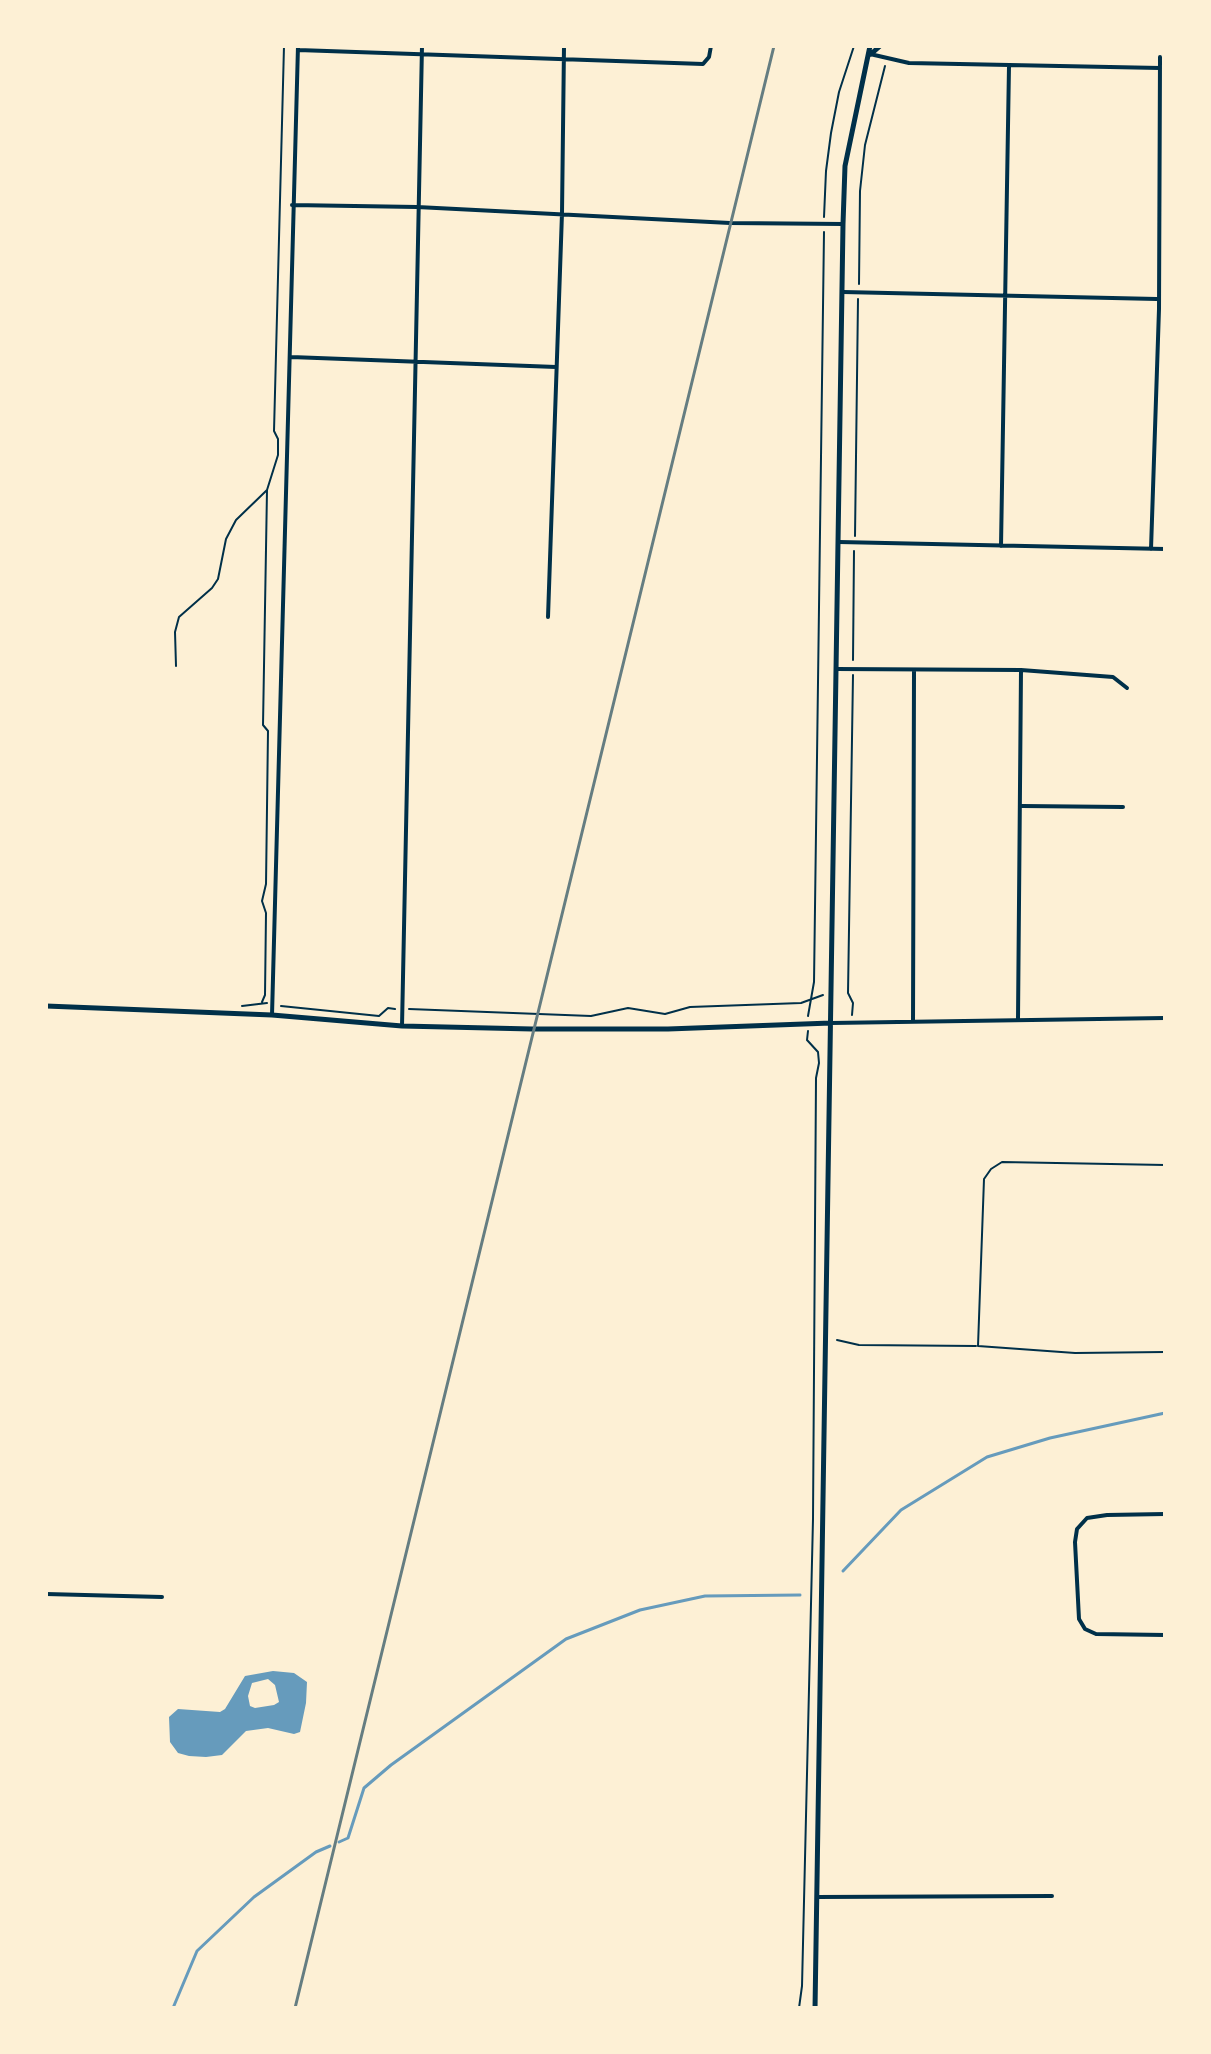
<!DOCTYPE html>
<html>
<head>
<meta charset="utf-8">
<style>
	body { margin:0 }
	#map { position:relative; width:1211px; height:2054px; overflow:hidden; background:#fdf0d5; font-family:"PT Sans",sans-serif }
	canvas { display:block }
	.frame { position:absolute; inset:0; border:48px solid #fdf0d5; pointer-events:none }
</style>
</head>
<body>
<div id="map">
<canvas width="1211" height="2054"></canvas>
<div class="frame"></div>
</div>
<script>
const ctx = document.querySelector('canvas').getContext('2d');
ctx.lineJoin = 'round';
function fillPath(path, color) { ctx.fillStyle = color; ctx.fill(path, 'evenodd'); }
const toPath = rows => new Path2D(rows.map(r => 'M' + r).join(''));
function trace(path, color, width, dash) { ctx.strokeStyle = color; ctx.lineWidth = width; ctx.lineCap = dash ? 'butt' : 'round'; ctx.setLineDash(dash || []); ctx.stroke(path); }
fillPath(toPath([
	[273,1671,294,1673,307,1682,306,1703,300,1732,294,1734,268,1728,246,1731,222,1755,206,1757,189,1756,178,1753,170,1742,169,1717,178,1709,220,1712,225,1709,245,1676],
	[268,1679,275,1685,279,1702,274,1705,255,1708,250,1706,248,1696,252,1683]
]), '#669bbc');
trace(toPath([
	[843,1571,901,1510,987,1457,1050,1438,1165,1413],
	[339,1842,348,1838,364,1788,391,1765,566,1639,640,1610,705,1596,800,1595],
	[173,2008,197,1951,254,1897,316,1852,330,1846]
]), '#669bbc', 3);
trace(toPath([
	[824,217,826,171,831,133,839,92,854,46],
	[859,284,860,191,865,145,885,66],
	[855,536,858,299],
	[853,660,854,551],
	[176,666,175,632,179,617,212,588,218,579,226,539,236,520,267,490],
	[262,1002,265,995,266,913,262,901,266,884,268,731,263,725,267,490,278,455,278,439,274,431,284,46],
	[242,1006,267,1003],
	[281,1006,379,1016,388,1008,395,1009],
	[409,1009,591,1016,628,1008,665,1014,690,1007,801,1003,823,995],
	[852,1015,853,1003,848,993,853,675],
	[808,1016,814,982,824,232],
	[1165,1165,1002,1162,991,1169,984,1179,978,1346,1075,1353,1165,1352],
	[837,1340,859,1345,976,1346],
	[799,2008,802,1986,813,1519,816,1078,819,1063,818,1052,807,1040,808,1031]
]), '#003049', 2);
trace(toPath([
	[298,50,703,64,709,57,711,46],
	[870,54,909,63,1160,68],
	[292,205,417,207,730,223,843,224],
	[843,292,1157,299],
	[291,357,556,367],
	[839,542,1165,549],
	[1001,546,1009,66],
	[1151,549,1159,309,1160,57],
	[548,617,562,213,564,46],
	[836,669,1021,670,1113,677,1127,688],
	[1022,806,1123,807],
	[272,1015,298,46],
	[1018,1019,1021,670],
	[913,1022,914,671],
	[831,1023,1165,1018],
	[402,1026,422,46],
	[1165,1514,1107,1515,1087,1518,1077,1529,1075,1542,1079,1619,1085,1629,1096,1634,1165,1635],
	[46,1594,162,1597],
	[817,1897,1052,1896]
]), '#003049', 4);
trace(toPath([
	[871,54,880,46],
	[46,1006,272,1015,402,1026,532,1029,668,1029,831,1023],
	[815,2008,843,224,845,166,870,46]
]), '#003049', 5);
trace(toPath([
	[295,2008,774,46]
]), '#657d81', 3);
</script>
</body>
</html>
